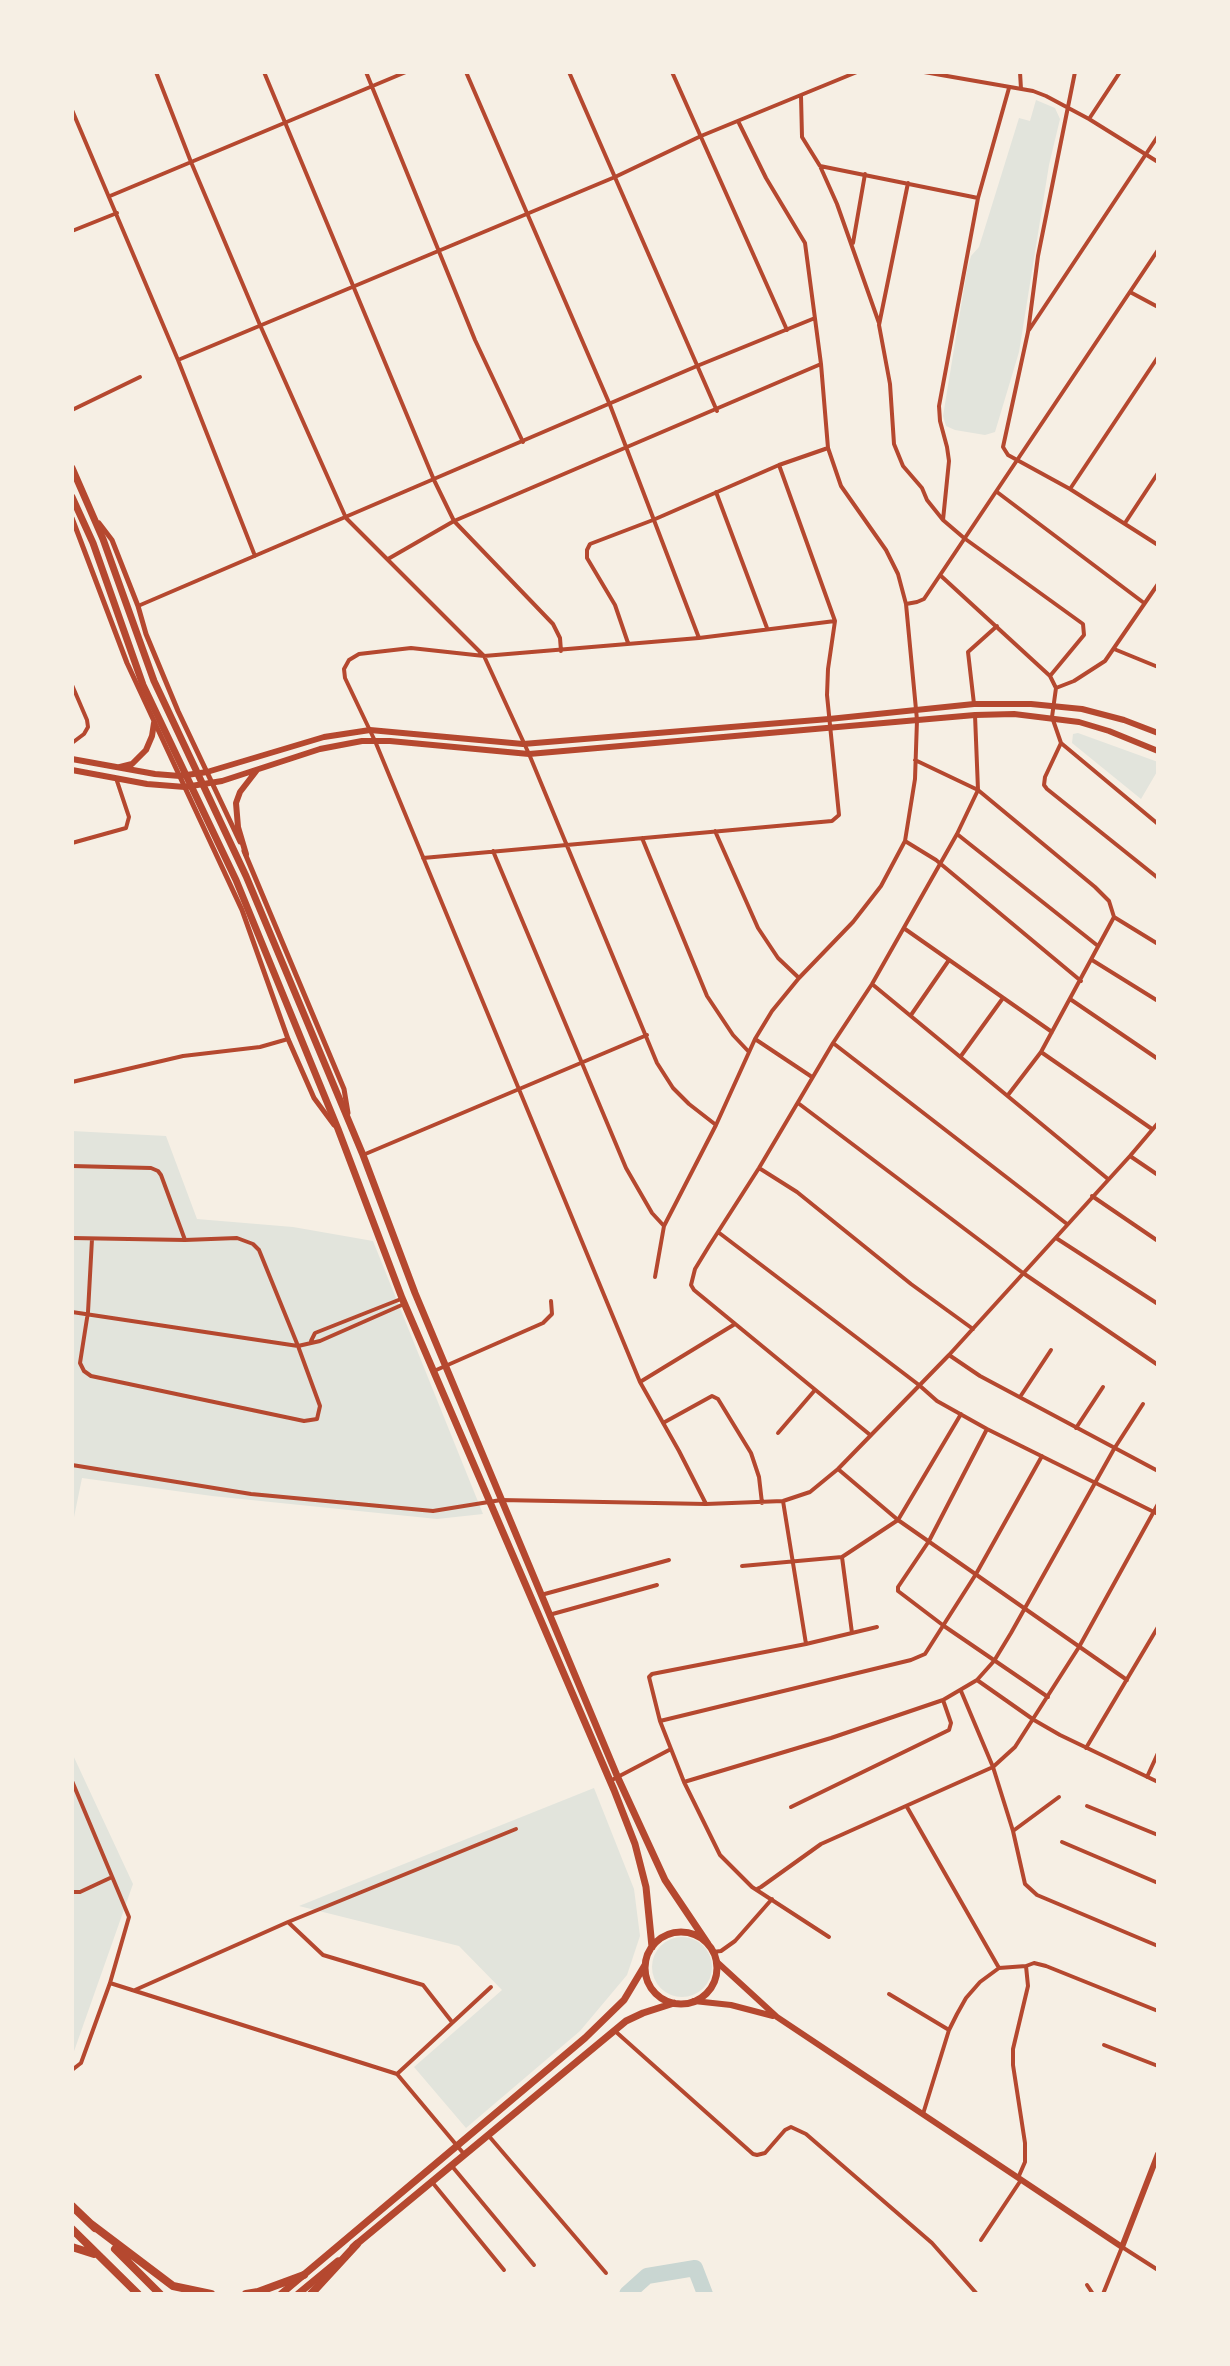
<!DOCTYPE html>
<html>
<head>
<meta charset="utf-8">
<style>
	body { margin:0 }
	#map { position:relative; width:1230px; height:2366px; overflow:hidden; background:#f6efe4; font-family:"Alegreya Sans",sans-serif }
	canvas { display:block }
	.frame { position:absolute; inset:0; border:74px solid #f6efe4; pointer-events:none }
</style>
</head>
<body>
<div id="map">
<canvas width="1230" height="2366"></canvas>
<div class="frame"></div>
</div>
<script>
const ctx = document.querySelector('canvas').getContext('2d');
ctx.lineJoin = 'round';
function fillPath(path, color) { ctx.fillStyle = color; ctx.fill(path, 'evenodd'); }
const toPath = rows => new Path2D(rows.map(r => 'M' + r).join(''));
function trace(path, color, width, dash) { ctx.strokeStyle = color; ctx.lineWidth = width; ctx.lineCap = dash ? 'butt' : 'round'; ctx.setLineDash(dash || []); ctx.stroke(path); }
fillPath(toPath([
	[1036,100,1055,108,1060,119,1049,165,1019,352,995,432,985,435,955,430,946,426,943,416,967,270,971,256,979,247,1019,118,1030,121],
	[1078,733,1158,762,1158,770,1141,799,1072,743,1073,734],
	[72,1131,166,1136,197,1219,293,1227,373,1241,483,1514,437,1519,212,1496,82,1478,72,1527],
	[72,1753,133,1884,72,2057],
	[594,1788,634,1889,640,1936,627,1975,580,2031,466,2128,414,2067,502,1990,459,1946,299,1906],
	'652 1967a30 30 0 1 1 60 0a30 30 0 1 1-60 0Z'
]), '#e2e4dc');
trace(toPath([
	[627,2294,647,2276,695,2268,705,2294]
]), '#c9d6d2', 16);
trace(toPath([
	[156,72,191,162,260,325,346,518,484,656,529,754,657,1063,673,1088,689,1104,716,1125],
	[264,72,434,480,454,521,553,624,560,638,561,651],
	[366,72,475,340,523,442],
	[466,72,610,405,699,638],
	[569,72,717,411],
	[672,72,787,330],
	[924,72,1033,91,1046,96,1089,119,1158,162],
	[1020,72,1021,89],
	[1075,72,1038,256,1028,332,1003,447,1008,455,1070,489,1158,545],
	[801,96,802,137,820,166,837,204,879,323],
	[72,110,178,360,255,556],
	[1089,119,1120,72],
	[820,166,978,198],
	[908,183,879,325,890,384,894,444,903,466,922,488,927,500,943,520,964,538,1083,624,1084,635,1050,676],
	[110,196,406,72],
	[72,231,117,213],
	[853,243,865,174],
	[1130,292,1158,307],
	[1029,330,1158,136],
	[178,360,615,177,701,136,857,72],
	[72,410,140,377],
	[1070,489,1158,357],
	[716,492,767,628],
	[997,492,1144,603],
	[943,520,949,461,947,447,940,421,939,406,978,198,1009,88],
	[1125,523,1158,473],
	[388,559,454,521,821,364],
	[940,575,1050,676,1056,688,1052,717,1061,743,1158,824],
	[906,604,917,602,924,599,1158,250],
	[138,606,697,366,815,318],
	[628,643,615,605,587,558,587,550,590,544,653,520,779,465,828,448],
	[1114,649,1158,667],
	[72,685,87,720,88,727,84,734,72,743],
	[1056,688,1074,681,1105,661,1158,584],
	[974,704,968,652,997,626],
	[1061,743,1045,777,1044,785,1047,789,1158,878],
	[915,760,978,790,1095,887,1109,901,1114,917,1158,944],
	[715,831,758,928,778,958,799,978],
	[957,834,1098,946],
	[642,838,707,996,733,1035,749,1052],
	[905,841,936,860,1081,981],
	[72,843,126,828,129,817,116,778],
	[493,851,626,1168,652,1213,664,1226],
	[423,858,832,821,839,815,827,695,828,669,835,621,779,465],
	[905,929,1052,1032],
	[1092,960,1158,1001],
	[872,984,1108,1179],
	[1070,999,1158,1059],
	[911,1015,949,960],
	[755,1039,812,1077],
	[833,1043,1067,1224],
	[1041,1052,1152,1129],
	[961,1056,1003,998],
	[72,1082,183,1056,260,1047,288,1039],
	[1008,1095,1041,1052,1114,917],
	[798,1103,1023,1273,1158,1365],
	[363,1155,647,1035],
	[1130,1156,1158,1175],
	[72,1166,151,1168,158,1171,161,1175,185,1240],
	[759,1168,797,1192,911,1284,973,1329],
	[1092,1196,1158,1241],
	[718,1232,919,1385,937,1401,987,1429,1158,1514],
	[72,1238,185,1240,237,1238,253,1244,259,1250,298,1346,320,1406,317,1419,304,1421,91,1376,84,1371,80,1363,88,1312,92,1239],
	[1056,1238,1158,1304],
	[655,1277,664,1226,716,1125,755,1039,772,1011,799,978,853,922,881,886,905,841,915,779,917,720,906,604,898,574,886,550,841,486,828,448,821,364,805,243,766,178,738,121],
	[72,1312,298,1346,320,1341,404,1304],
	[311,1341,315,1333,401,1299],
	[949,1355,980,1376,1158,1471],
	[434,1371,543,1323,552,1314,551,1301],
	[640,1382,735,1324],
	[1020,1397,1051,1350],
	[663,1423,712,1396,718,1399,751,1453,759,1477,762,1503],
	[1076,1428,1103,1387],
	[987,1429,929,1541,898,1587,898,1591,944,1626,1048,1697],
	[778,1433,815,1390],
	[869,1434,694,1290,691,1285,695,1269,709,1246,759,1168,833,1043,872,984,957,834,978,790,975,715],
	[72,1465,251,1494,433,1511,501,1500,706,1504,783,1501,810,1492,838,1469,949,1355,1130,1156,1158,1123],
	[838,1469,898,1520,1127,1680],
	[783,1501,806,1644],
	[706,1504,679,1451,640,1382,375,741,345,678,344,669,349,660,359,654,411,648,484,656,699,638,835,621],
	[842,1557,852,1633],
	[742,1566,842,1557,898,1520,961,1414],
	[541,1595,669,1560],
	[549,1615,657,1585],
	[977,1680,1034,1720,1060,1735,1158,1782],
	[961,1691,993,1767,1013,1831,1025,1884,1037,1895,1158,1946],
	[660,1721,911,1660,925,1654,976,1574,1042,1456],
	[1086,1748,1158,1627],
	[1147,1777,1158,1753],
	[72,1781,129,1917,110,1983,81,2063,72,2070],
	[610,1781,671,1749],
	[684,1782,831,1738,943,1700,977,1680,994,1661,1011,1633,1114,1449,1143,1404],
	[1087,1806,1158,1835],
	[791,1807,949,1730,951,1723,943,1700],
	[907,1807,999,1968],
	[1013,1831,1059,1797],
	[1062,1842,1158,1883],
	[757,1889,761,1887,821,1844,993,1767,1015,1747,1079,1647,1158,1504],
	[72,1892,80,1892,110,1878],
	[288,1922,323,1955,423,1985,452,2022],
	[829,1937,752,1887,720,1855,684,1782,660,1721,649,1677,652,1674,806,1644,877,1627],
	[713,1952,721,1951,735,1941,772,1899],
	[110,1983,397,2074,464,2154],
	[135,1990,288,1922,516,1829],
	[889,1994,949,2030],
	[615,2031,753,2154,757,2155,765,2153,785,2130,791,2127,806,2134,932,2243,977,2294],
	[1104,2045,1158,2066],
	[397,2074,491,1987],
	[923,2114,949,2030,957,2014,966,1998,980,1982,999,1968,1026,1966,1034,1963,1046,1966,1158,2011],
	[488,2135,606,2273],
	[451,2165,534,2265],
	[1018,2178,1025,2162,1025,2143,1013,2065,1013,2049,1028,1986,1026,1966],
	[432,2182,504,2270],
	[981,2240,1021,2180],
	[1087,2285,1093,2294],
	[1103,2294,1122,2247,1158,2270]
]), '#b5482f', 4);
trace(toPath([
	[72,518,127,663,242,910,288,1039,314,1098,334,1125],
	[99,523,112,540,138,606,146,634,178,711,240,842],
	[244,851,344,1089,348,1113]
]), '#b5482f', 5);
trace(toPath([
	[72,759,155,774,180,776,207,772,324,737,370,730,523,744,829,719,974,704,1031,704,1082,709,1124,720,1158,733],
	[120,767,132,764,146,750,152,736,154,723],
	[72,770,147,784,185,787,222,781,320,749,362,741,390,741,529,754,975,715,1014,714,1079,722,1109,731,1158,751],
	[246,854,238,827,236,803,240,792,257,770],
	[717,1962,777,2017,1122,2247,1158,2154],
	[694,2001,731,2005,773,2016]
]), '#b5482f', 6);
trace(toPath([
	[72,468,103,539,154,681,246,876,363,1155,415,1293,618,1778,665,1880,708,1944],
	[72,497,93,543,143,685,236,880,338,1129,402,1298,614,1790,635,1844,646,1887,652,1947],
	'645 1968a36 36 0 1 1 72 0a36 36 0 1 1-72 0Z',
	[353,2247,626,2021,643,2013,674,2003],
	[281,2294,585,2038,624,2000,645,1965],
	[298,2294,338,2261]
]), '#b5482f', 7);
trace(toPath([
	[72,2206,95,2228],
	[91,2224,173,2286,211,2294],
	[72,2229,138,2294],
	[72,2247,94,2254],
	[115,2249,160,2294],
	[246,2294,258,2292,304,2275],
	[311,2294,357,2244]
]), '#b5482f', 8);
</script>
</body>
</html>
